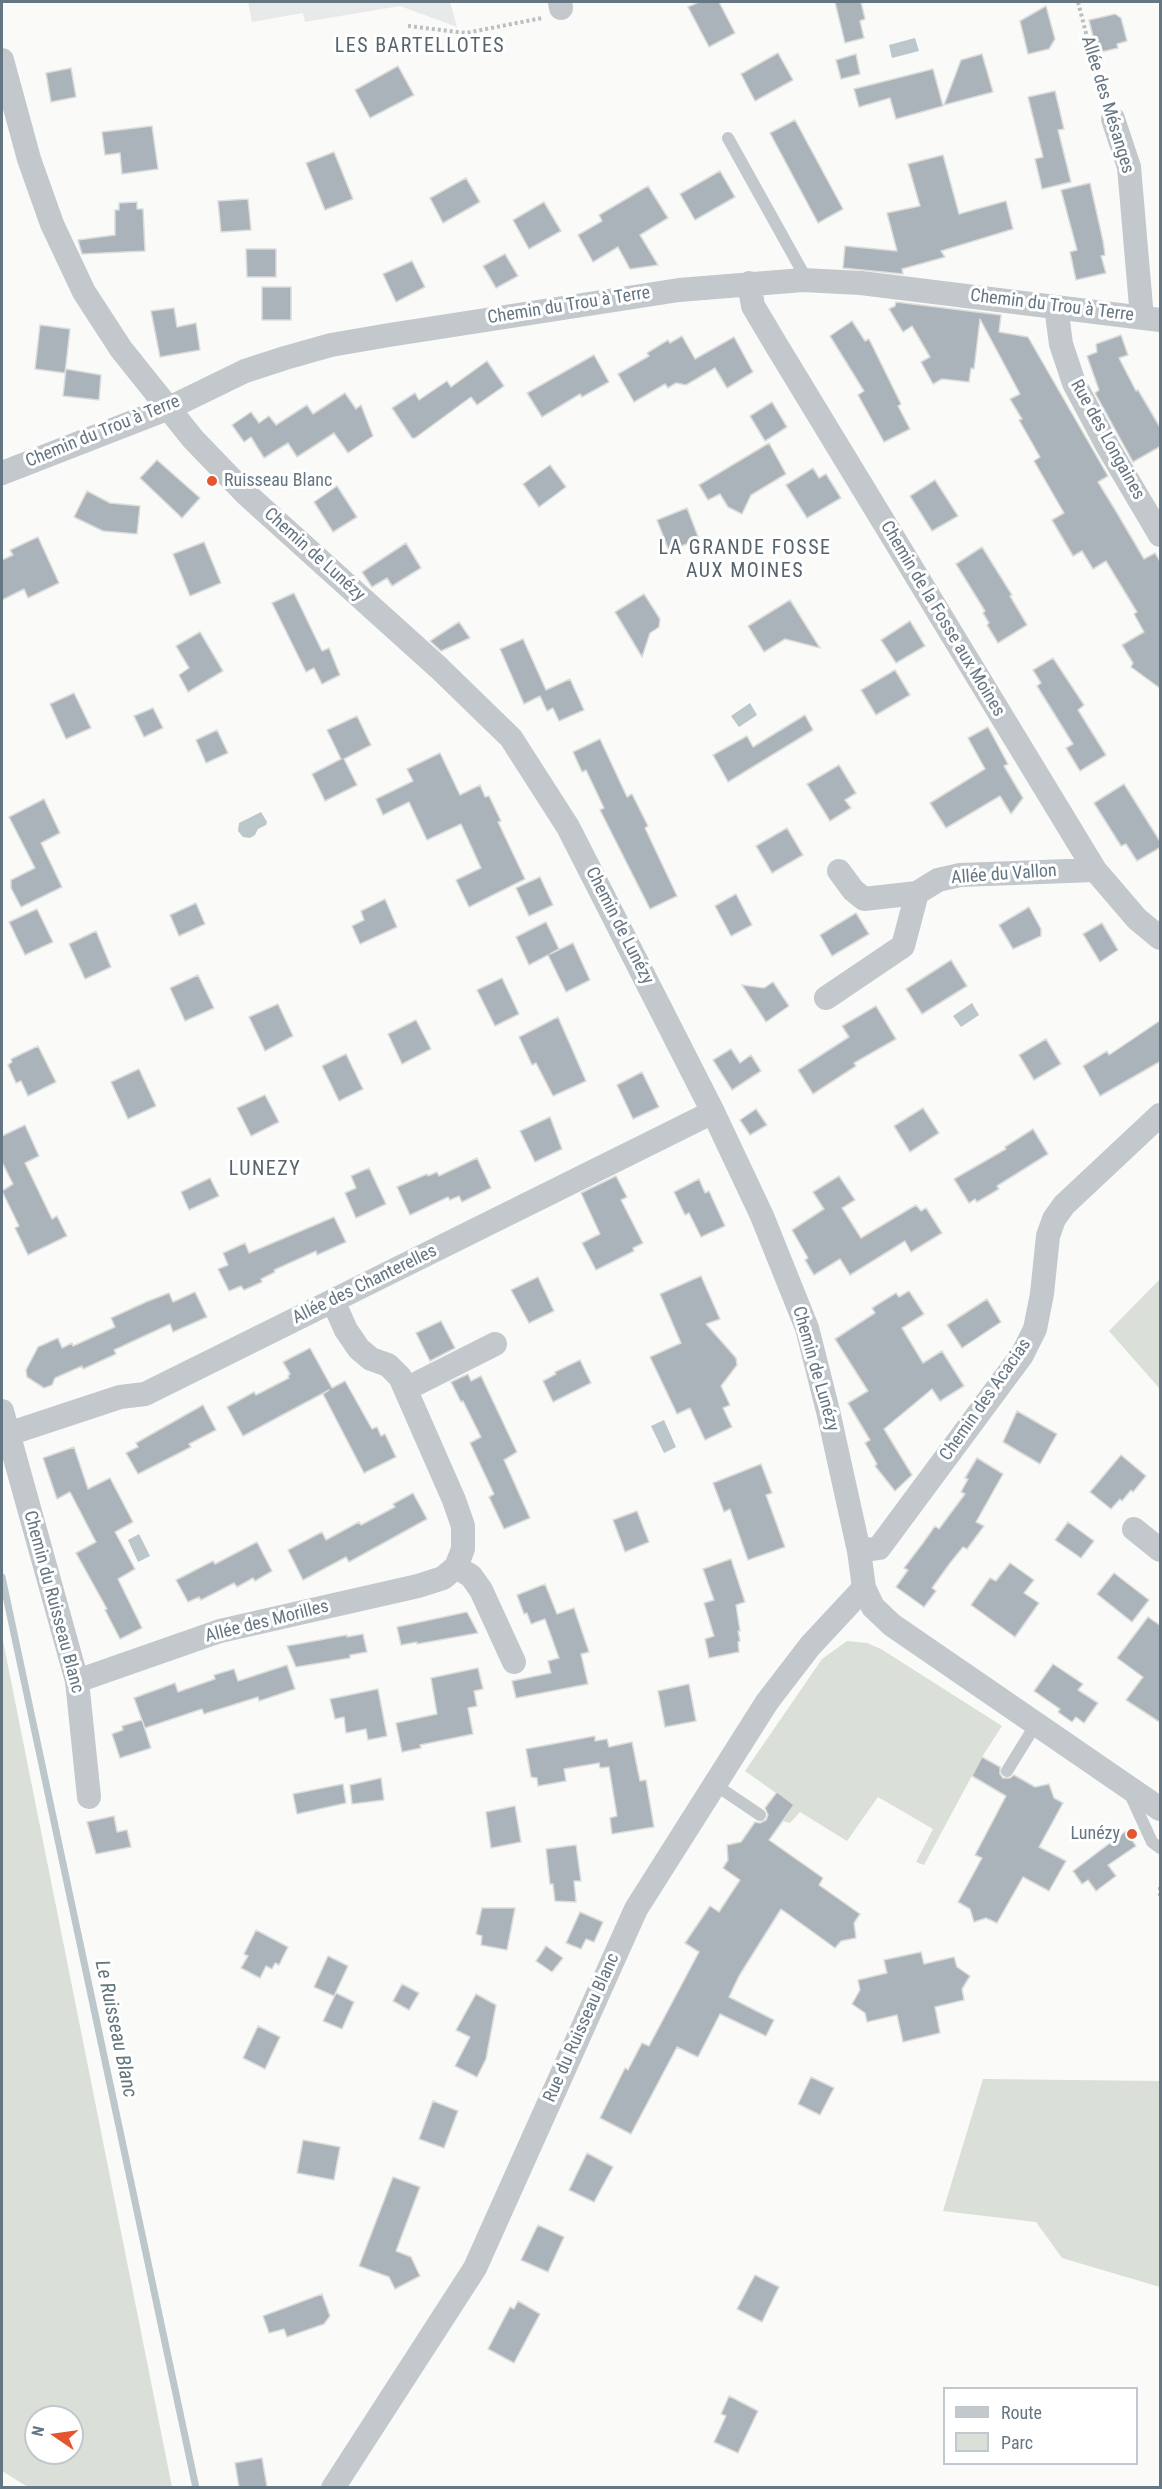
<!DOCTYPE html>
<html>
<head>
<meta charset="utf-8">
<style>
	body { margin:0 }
	#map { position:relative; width:1162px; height:2489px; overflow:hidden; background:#fafaf8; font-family:"Roboto Condensed",sans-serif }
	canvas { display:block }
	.frame { position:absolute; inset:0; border:3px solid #657683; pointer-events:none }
	.legend { position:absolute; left:943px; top:2387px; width:195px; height:78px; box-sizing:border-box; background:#fff; border:2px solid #c1c8cd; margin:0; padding:8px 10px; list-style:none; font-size:18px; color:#657683 }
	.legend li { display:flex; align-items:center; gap:12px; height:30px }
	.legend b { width:30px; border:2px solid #c1c8cd }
	.north { position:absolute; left:24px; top:2405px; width:60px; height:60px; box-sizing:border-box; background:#fff; border:2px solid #c1c8cd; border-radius:50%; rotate:283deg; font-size:16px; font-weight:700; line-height:24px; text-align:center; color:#657683 }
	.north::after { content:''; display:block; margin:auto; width:21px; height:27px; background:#e4572e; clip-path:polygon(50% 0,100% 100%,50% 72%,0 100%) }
</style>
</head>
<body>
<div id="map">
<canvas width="1162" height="2489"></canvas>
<div class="frame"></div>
<ul class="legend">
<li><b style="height:8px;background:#c3c8cc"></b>Route</li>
<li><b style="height:16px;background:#dadfd7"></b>Parc</li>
</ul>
<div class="north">N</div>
</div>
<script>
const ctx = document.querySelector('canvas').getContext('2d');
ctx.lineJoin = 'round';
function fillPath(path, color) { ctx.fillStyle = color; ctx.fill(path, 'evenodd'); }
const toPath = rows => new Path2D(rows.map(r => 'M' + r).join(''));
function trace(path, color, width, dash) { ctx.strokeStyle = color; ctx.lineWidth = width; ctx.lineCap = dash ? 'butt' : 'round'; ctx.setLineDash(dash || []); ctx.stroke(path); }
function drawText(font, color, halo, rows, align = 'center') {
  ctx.font = font + ' "Roboto Condensed",sans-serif'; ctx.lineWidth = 6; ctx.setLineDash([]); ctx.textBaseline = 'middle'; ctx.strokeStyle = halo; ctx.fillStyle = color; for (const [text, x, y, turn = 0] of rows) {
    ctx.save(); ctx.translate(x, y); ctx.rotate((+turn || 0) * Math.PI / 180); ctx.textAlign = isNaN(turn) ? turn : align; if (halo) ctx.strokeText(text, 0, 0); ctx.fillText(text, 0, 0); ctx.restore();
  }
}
fillPath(toPath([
	[248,2,450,2,457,27,400,6,305,22,303,13,252,22]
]), '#e8e9e9');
fillPath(toPath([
	[1160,1279,1160,1389,1109,1331],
	[2,1636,172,2487,28,2487,2,2471],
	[36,2417,72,2417,72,2453,36,2453],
	[847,1641,867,1643,881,1649,1002,1726,982,1757,924,1865,916,1862,933,1829,878,1797,847,1841,800,1812,790,1823,782,1821,793,1805,745,1771,822,1659],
	[983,2079,1160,2081,1160,2287,1062,2258,1036,2222,943,2211]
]), '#dadfd7');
fillPath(toPath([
	[915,38,919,51,892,58,889,45],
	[750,703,757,715,739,727,731,716],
	[261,812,267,822,266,825,258,829,255,835,250,838,243,837,238,831,239,823],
	[972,1003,979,1015,961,1027,953,1016],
	[664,1420,676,1447,664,1453,651,1426],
	[139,1534,150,1556,138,1562,128,1540]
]), '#bbc7cb');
trace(toPath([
	[2,1577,196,2488]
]), '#bbc7cb', 7);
const building = toPath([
	[699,2,719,2,735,33,709,47,688,7,699,2],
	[835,2,861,2,865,19,860,21,864,38,845,43,835,2],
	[1046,6,1055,39,1049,49,1028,54,1020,21,1046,6],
	[1115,14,1121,18,1127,41,1117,44,1118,48,1097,53,1089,20,1115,14],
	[778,53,793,80,755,101,741,74,778,53],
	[856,54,860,74,841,79,836,60,856,54],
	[982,54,993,92,944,105,961,60,982,54],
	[398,66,414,95,370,118,355,90,398,66],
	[71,68,76,97,51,102,46,73,71,68],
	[933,69,943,106,896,119,890,98,859,107,854,89,933,69],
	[1055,91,1064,129,1058,130,1071,182,1042,189,1035,159,1043,157,1028,97,1055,91],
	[795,120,843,209,818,223,770,133,795,120],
	[152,126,158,169,122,174,120,153,105,155,102,132,152,126],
	[334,152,353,199,325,210,306,163,334,152],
	[943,155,959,214,1006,201,1013,229,941,251,945,257,902,269,903,274,843,268,845,246,897,251,887,213,920,206,908,164,943,155],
	[720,171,735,197,695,220,680,194,720,171],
	[466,178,480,202,443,223,430,198,466,178],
	[1090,183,1103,241,1105,255,1101,256,1106,273,1076,280,1070,252,1077,250,1061,190,1090,183],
	[648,186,668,218,640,235,658,265,630,269,618,247,593,262,578,235,602,221,599,215,648,186],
	[248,199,251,230,221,232,218,201,248,199],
	[137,202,137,209,143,209,145,251,82,254,78,240,115,235,115,210,119,210,119,203,137,202],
	[544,202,561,231,529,249,513,220,544,202],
	[246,249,276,249,276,277,247,277,246,249],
	[505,254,518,276,496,288,483,266,505,254],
	[412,261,425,287,396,302,383,274,412,261],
	[262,287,291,287,291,320,262,320,262,287],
	[896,302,1001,315,999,332,1028,337,1108,476,1098,482,1117,513,1144,559,1155,553,1161,563,1161,689,1131,667,1133,663,1122,645,1144,632,1134,614,1137,612,1106,561,1093,569,1082,551,1073,556,1052,520,1064,513,1034,461,1040,457,1019,420,1022,419,1010,399,1020,394,980,319,974,369,971,368,969,382,942,379,933,384,921,362,930,357,912,326,903,332,889,309,895,306,896,302],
	[174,308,177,327,196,323,200,350,160,357,151,311,174,308],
	[852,321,865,341,869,339,901,404,898,406,910,429,884,442,858,395,864,391,830,336,852,321],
	[40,325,70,329,65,373,35,369,40,325],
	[1121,335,1128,355,1119,358,1136,391,1138,390,1161,429,1161,446,1133,462,1095,393,1099,390,1087,356,1097,352,1096,344,1121,335],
	[682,336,695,359,734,337,753,372,727,388,715,368,686,385,676,383,668,388,665,384,634,402,618,374,649,356,647,353,668,340,670,343,682,336],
	[594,355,609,382,582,397,580,394,542,417,527,393,594,355],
	[487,361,504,386,477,405,471,397,415,438,412,438,392,408,415,393,419,400,447,381,451,387,487,361],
	[66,369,101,375,99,400,63,396,66,369],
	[345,393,356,409,361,405,373,436,348,453,334,433,297,457,288,443,264,458,251,437,244,442,232,425,251,412,259,423,269,416,276,425,307,405,313,414,345,393],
	[772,402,787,427,765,441,750,416,772,402],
	[769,443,786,474,751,495,742,514,728,507,720,494,708,500,699,485,769,443],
	[157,460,200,498,182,518,140,478,157,460],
	[550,465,566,487,539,507,523,484,550,465],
	[813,468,819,478,826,474,841,498,807,518,786,485,813,468],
	[935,480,958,516,932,531,910,496,935,480],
	[337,486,357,517,333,532,314,502,337,486],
	[87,491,110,503,140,506,137,534,103,531,74,517,87,491],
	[687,508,699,539,669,551,657,520,687,508],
	[38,537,59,583,28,598,24,589,2,600,2,560,13,555,10,550,38,537],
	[204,542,221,583,190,596,173,554,204,542],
	[406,543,421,568,392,586,387,578,372,587,362,572,406,543],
	[982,547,1012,595,1010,596,1027,625,998,643,987,625,989,623,983,613,985,611,956,564,982,547],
	[294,593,322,651,329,648,340,675,322,684,314,668,306,672,272,603,294,593],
	[644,594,660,619,659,627,650,633,642,657,615,612,644,594],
	[790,600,820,648,785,639,764,652,748,626,790,600],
	[910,621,925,646,896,663,881,640,910,621],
	[459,622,470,638,441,651,430,641,459,622],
	[200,632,223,671,188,692,179,675,189,668,176,646,200,632],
	[523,639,546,690,570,679,584,710,559,721,553,708,547,711,540,696,524,704,500,649,523,639],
	[1053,658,1084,705,1078,710,1106,755,1080,771,1066,748,1073,744,1037,686,1041,683,1033,670,1053,658],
	[895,670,910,695,876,715,861,690,895,670],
	[74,693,91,728,66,739,50,704,74,693],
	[153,708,163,728,144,737,134,716,153,708],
	[805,715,813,730,728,782,713,755,747,736,753,747,805,715],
	[357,716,371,745,344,759,357,785,325,801,312,774,341,759,327,730,357,716],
	[988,727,1008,764,1004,766,1023,798,1011,814,1000,796,946,828,930,803,985,769,968,738,988,727],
	[217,730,228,753,206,763,196,740,217,730],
	[600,739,627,797,632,794,648,826,645,828,677,896,650,909,600,810,604,808,586,770,582,772,573,752,600,739],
	[440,753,460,795,480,785,485,797,489,796,501,821,498,822,525,879,469,907,456,880,481,868,461,824,427,840,409,802,383,815,376,799,413,781,407,769,440,753],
	[839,765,856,793,845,800,851,808,830,821,807,784,839,765],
	[1124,784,1161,843,1161,847,1137,861,1126,844,1121,846,1094,803,1124,784],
	[44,799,60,833,41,843,62,887,21,907,11,888,11,880,35,868,9,817,44,799],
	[787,828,803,855,772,873,756,846,787,828],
	[540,877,553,905,529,916,516,888,540,877],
	[736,894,752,925,731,936,715,906,736,894],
	[385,899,397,927,360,944,352,926,364,920,361,911,385,899],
	[196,903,205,924,179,936,170,915,196,903],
	[1029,907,1041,929,1041,936,1013,949,999,925,1029,907],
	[37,909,53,942,25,955,9,922,37,909],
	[856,913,869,934,832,956,820,935,856,913],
	[546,922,559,949,550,954,573,943,590,980,566,992,548,955,529,965,516,937,546,922],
	[1102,923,1118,950,1100,962,1083,934,1102,923],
	[96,931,111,967,85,979,69,944,96,931],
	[951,960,967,986,922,1014,906,989,951,960],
	[198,975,214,1008,185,1021,170,988,198,975],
	[502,978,519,1014,495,1026,477,990,502,978],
	[773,982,789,1006,766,1022,742,985,764,988,773,982],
	[278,1004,293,1036,265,1051,249,1017,278,1004],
	[876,1006,896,1039,854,1063,856,1066,813,1094,798,1070,849,1037,842,1026,876,1006],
	[558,1017,586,1081,553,1096,536,1063,532,1065,519,1037,558,1017],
	[416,1020,431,1049,402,1064,388,1034,416,1020],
	[1161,1020,1161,1061,1100,1096,1083,1066,1107,1051,1109,1055,1161,1020],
	[1046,1039,1061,1064,1034,1080,1019,1055,1046,1039],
	[38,1046,56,1082,28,1096,21,1081,16,1083,8,1065,12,1062,11,1059,38,1046],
	[731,1049,740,1063,751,1055,761,1071,732,1090,713,1060,731,1049],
	[346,1054,363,1089,339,1101,322,1066,346,1054],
	[139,1069,156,1106,128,1119,111,1082,139,1069],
	[642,1072,659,1107,633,1119,617,1085,642,1072],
	[265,1095,279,1122,251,1136,237,1108,265,1095],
	[923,1108,939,1133,910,1152,894,1126,923,1108],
	[756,1109,767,1125,750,1135,740,1120,756,1109],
	[550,1117,562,1149,535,1162,520,1131,550,1117],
	[25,1125,39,1156,25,1163,52,1219,57,1216,67,1236,28,1255,15,1228,19,1226,2,1191,13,1184,2,1162,2,1136,25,1125],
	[1033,1129,1048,1154,997,1186,999,1189,977,1202,975,1199,969,1203,954,1179,1006,1149,1005,1147,1033,1129],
	[477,1158,491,1188,462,1202,459,1196,450,1200,448,1197,410,1215,397,1187,427,1174,428,1176,437,1172,439,1176,477,1158],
	[369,1168,386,1204,356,1218,345,1193,356,1188,351,1176,369,1168],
	[616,1176,627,1197,621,1200,643,1243,633,1248,634,1251,596,1270,582,1243,600,1234,581,1193,616,1176],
	[839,1176,855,1200,842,1208,861,1238,916,1205,921,1211,926,1208,942,1233,911,1252,905,1241,850,1275,840,1259,814,1275,805,1260,808,1258,792,1230,824,1209,813,1192,839,1176],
	[210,1178,219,1196,189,1210,181,1192,210,1178],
	[699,1179,705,1193,709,1191,725,1226,701,1237,689,1213,685,1215,674,1192,699,1179],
	[334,1217,346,1242,317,1255,316,1251,274,1270,275,1272,261,1279,262,1282,244,1290,241,1286,229,1291,218,1269,228,1265,223,1253,245,1243,249,1253,334,1217],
	[701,1276,720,1319,706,1324,736,1358,737,1365,721,1386,730,1405,723,1408,732,1427,705,1440,690,1408,677,1414,650,1357,681,1343,660,1294,701,1276],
	[538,1277,554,1311,529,1323,511,1290,538,1277],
	[909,1291,924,1314,902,1328,923,1363,942,1351,964,1386,940,1401,932,1389,884,1429,912,1475,895,1491,875,1466,877,1464,865,1443,870,1440,848,1403,868,1391,835,1339,875,1313,872,1308,896,1293,899,1297,909,1291],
	[195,1292,207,1317,173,1332,170,1324,114,1350,116,1354,83,1369,82,1366,55,1378,52,1385,44,1388,27,1377,26,1370,38,1347,58,1338,62,1348,72,1343,73,1346,115,1327,111,1318,146,1302,169,1293,173,1302,195,1292],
	[987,1299,1001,1322,962,1348,947,1325,987,1299],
	[441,1321,455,1348,430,1361,416,1333,441,1321],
	[310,1348,332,1388,345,1381,372,1429,377,1427,381,1436,385,1434,396,1457,364,1473,323,1394,329,1390,243,1436,227,1407,254,1392,256,1395,289,1378,288,1376,290,1374,283,1362,310,1348],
	[580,1360,591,1383,553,1402,543,1381,556,1374,555,1372,580,1360],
	[468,1374,471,1381,481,1376,517,1452,504,1460,530,1518,504,1529,489,1497,494,1494,470,1443,481,1437,463,1401,461,1402,451,1382,468,1374],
	[203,1405,216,1430,189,1444,191,1447,138,1474,126,1453,138,1447,136,1443,203,1405],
	[1017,1411,1057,1434,1040,1464,1003,1442,1017,1411],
	[74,1447,88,1489,110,1478,133,1522,115,1532,135,1569,118,1579,142,1628,120,1639,105,1610,107,1609,76,1553,96,1542,70,1492,57,1499,43,1458,74,1447],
	[1121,1455,1146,1476,1133,1492,1131,1490,1122,1501,1120,1499,1111,1509,1090,1492,1121,1455],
	[977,1458,1003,1474,976,1522,984,1526,967,1549,963,1547,950,1563,932,1588,936,1591,924,1607,896,1587,908,1570,904,1568,923,1543,935,1526,939,1529,965,1494,961,1492,968,1479,965,1478,977,1458],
	[761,1464,772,1493,766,1495,785,1547,748,1560,730,1509,724,1512,713,1483,761,1464],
	[413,1493,427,1519,349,1562,346,1557,303,1580,288,1550,322,1532,326,1540,359,1522,361,1525,395,1507,393,1504,413,1493],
	[637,1511,649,1542,625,1552,613,1520,637,1511],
	[1068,1522,1094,1541,1081,1558,1055,1540,1068,1522],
	[257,1542,272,1571,255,1581,253,1578,237,1587,234,1583,201,1600,199,1597,188,1602,176,1580,213,1561,215,1564,257,1542],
	[731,1559,745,1602,736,1605,740,1631,738,1631,740,1641,738,1642,739,1652,709,1658,705,1639,714,1636,704,1603,714,1600,703,1569,731,1559],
	[1010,1563,1034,1580,1024,1593,1039,1603,1015,1637,971,1605,990,1578,996,1581,1010,1563],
	[1114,1573,1149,1600,1132,1622,1097,1594,1114,1573],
	[545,1584,557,1614,574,1608,589,1652,581,1654,588,1684,516,1698,512,1681,551,1673,548,1661,559,1658,545,1619,531,1624,527,1613,524,1614,517,1595,545,1584],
	[467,1612,478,1633,417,1644,417,1642,401,1645,397,1627,467,1612],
	[1148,1617,1161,1626,1161,1723,1126,1700,1143,1677,1117,1658,1148,1617],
	[363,1634,367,1652,350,1655,350,1658,296,1667,287,1646,347,1635,347,1637,363,1634],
	[1053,1664,1083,1684,1078,1690,1098,1703,1084,1723,1076,1717,1072,1722,1058,1712,1060,1709,1034,1691,1053,1664],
	[287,1665,295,1689,259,1701,258,1697,204,1714,202,1709,145,1728,134,1698,175,1683,178,1692,215,1679,214,1675,234,1669,238,1681,287,1665],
	[478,1668,483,1689,474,1691,477,1706,468,1708,473,1734,420,1745,421,1748,402,1752,396,1723,437,1714,431,1678,478,1668],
	[689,1684,696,1721,665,1727,658,1691,689,1684],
	[378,1689,387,1736,368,1740,366,1729,346,1733,344,1717,335,1719,330,1699,378,1689],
	[142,1720,151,1748,120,1758,112,1734,123,1730,122,1726,142,1720],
	[595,1736,595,1741,607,1739,609,1747,632,1742,640,1781,646,1780,654,1827,612,1834,610,1818,617,1816,609,1767,600,1768,599,1763,564,1769,566,1781,538,1786,537,1778,531,1777,526,1749,595,1736],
	[982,1757,1000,1767,1000,1774,1003,1778,1010,1778,1014,1775,1035,1787,1049,1784,1054,1798,1063,1803,1039,1847,1066,1861,1049,1891,1023,1877,997,1923,986,1918,974,1922,970,1909,958,1902,982,1858,975,1855,1006,1796,972,1776,982,1757],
	[381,1778,384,1800,352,1804,350,1785,381,1778],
	[343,1784,346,1803,297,1814,293,1794,343,1784],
	[777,1792,794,1805,769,1840,823,1878,819,1885,860,1914,854,1923,856,1938,841,1941,835,1948,781,1909,739,1976,729,1997,774,2020,766,2036,720,2014,698,2057,677,2047,631,2134,600,2118,625,2068,628,2070,642,2043,649,2046,699,1952,685,1943,710,1906,719,1912,740,1880,723,1868,728,1860,727,1845,741,1842,755,1822,760,1823,766,1820,768,1815,765,1808,777,1792],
	[515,1806,521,1842,491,1848,486,1812,515,1806],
	[114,1816,117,1832,127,1830,131,1847,96,1854,87,1822,114,1816],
	[1126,1831,1136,1846,1108,1865,1116,1876,1096,1891,1088,1880,1082,1884,1073,1871,1126,1831],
	[576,1845,581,1881,574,1881,576,1902,555,1901,553,1884,550,1884,546,1849,576,1845],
	[482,1908,515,1908,507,1950,481,1945,482,1936,476,1934,482,1908],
	[580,1912,603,1922,594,1942,586,1939,581,1949,566,1943,580,1912],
	[256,1930,288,1947,279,1965,275,1963,272,1969,266,1966,260,1978,241,1968,248,1956,244,1954,256,1930],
	[546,1946,563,1958,552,1972,536,1961,546,1946],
	[921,1952,924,1964,954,1957,957,1967,970,1976,962,1989,964,2000,935,2007,940,2033,903,2042,897,2015,867,2022,865,2013,852,2004,860,1990,858,1980,887,1973,884,1960,921,1952],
	[328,1956,348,1966,334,1996,314,1987,328,1956],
	[402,1984,419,1993,409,2010,393,2001,402,1984],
	[336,1993,354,2002,342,2029,323,2021,336,1993],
	[476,1994,496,2005,486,2059,477,2077,455,2066,470,2037,456,2030,476,1994],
	[258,2026,280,2037,265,2069,243,2058,258,2026],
	[811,2077,834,2088,820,2115,798,2104,811,2077],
	[433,2101,458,2111,444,2148,419,2139,433,2101],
	[303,2140,340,2147,334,2180,297,2173,303,2140],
	[587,2153,613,2167,594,2202,569,2190,587,2153],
	[393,2177,420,2187,396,2251,411,2257,420,2276,395,2289,389,2277,359,2266,393,2177],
	[538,2225,564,2237,548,2272,521,2260,538,2225],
	[755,2275,779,2287,762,2322,737,2309,755,2275],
	[322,2294,330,2316,324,2324,287,2337,284,2329,269,2333,263,2316,322,2294],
	[518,2301,540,2314,514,2363,488,2349,510,2307,514,2309,518,2301],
	[729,2396,758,2411,738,2453,714,2442,726,2416,721,2414,729,2396],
	[262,2458,267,2487,239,2487,235,2463,262,2458]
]);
fillPath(building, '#aab3b9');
trace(building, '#dcdcda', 1.5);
trace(toPath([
	[1078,2,1103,99],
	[408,26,466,33,542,18],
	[1160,1887,1160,1898]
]), '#bbbfc2', 4, [3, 3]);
trace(toPath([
	[728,138,807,280],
	[1007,1771,1036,1724],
	[714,1784,760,1815],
	[1129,1792,1152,1842,1160,1848]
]), '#c3c8cc', 12);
trace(toPath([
	[560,2,561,8],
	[2,60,29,159,52,224,84,292,121,349,193,439,245,493,439,668,511,738,568,827,713,1112,762,1216,807,1328,828,1411,859,1551,864,1588,873,1607,892,1625,1160,1809],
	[1113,119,1129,167,1142,318],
	[749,283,753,306,775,343,1095,870,1137,919,1160,938],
	[1056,307,1061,344,1074,383,1108,447,1160,535],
	[2,473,169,408,245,371,285,358,331,345,389,335,679,290,803,280,861,283,1160,320],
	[839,871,853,890,864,899,917,893],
	[826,998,903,946,917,893,938,880,960,875,1095,870],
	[406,1389,495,1344],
	[2,1411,77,1681,89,1797],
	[8,1434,120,1397,145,1394,713,1112],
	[1134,1529,1160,1550],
	[859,1551,879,1548,1022,1355,1035,1329,1042,1294,1048,1236,1054,1219,1064,1205,1160,1115],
	[456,1567,471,1576,481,1590,514,1662],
	[77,1681,220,1631,418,1586,443,1578,456,1567,463,1549,463,1526,454,1500,400,1377,388,1365,371,1359,359,1349,346,1330,333,1301],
	[333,2488,475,2268,636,1909,767,1702,810,1646,864,1588]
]), '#c3c8cc', 24);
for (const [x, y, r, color] of [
	[212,481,6,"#e4572e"],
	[1132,1834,6,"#e4572e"]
]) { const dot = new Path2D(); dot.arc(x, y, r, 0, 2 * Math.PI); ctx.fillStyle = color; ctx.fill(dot); trace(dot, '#fff', 2); }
drawText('18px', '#657683', '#fff', [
	["Allée des Mésanges",1107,105,73],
	["Chemin du Trou à Terre",569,306,-9],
	["Chemin du Trou à Terre",1052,306,7],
	["Chemin du Trou à Terre",103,432,-22],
	["Rue des Longaines",1107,440,61],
	["Chemin de Lunézy",314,555,42],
	["Chemin de la Fosse aux Moines",942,619,59],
	["Allée du Vallon",1004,875,-4],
	["Chemin de Lunézy",619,926,63],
	["Allée des Chanterelles",365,1285,-26],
	["Chemin de Lunézy",815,1369,74],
	["Chemin des Acacias",986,1400,-55],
	["Chemin du Ruisseau Blanc",53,1602,75],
	["Allée des Morilles",267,1622,-14],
	["Rue du Ruisseau Blanc",582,2028,-66]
]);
drawText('18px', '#657683', '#fff', [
	["Ruisseau Blanc",224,481],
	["Lunézy",1120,1834,"right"]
], 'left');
ctx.letterSpacing = '1.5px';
drawText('20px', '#57646e', '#fff', [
	["LES BARTELLOTES",420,47],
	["LA GRANDE FOSSE",745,549],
	["AUX MOINES",745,572],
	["LUNEZY",265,1170]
]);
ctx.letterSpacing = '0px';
drawText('italic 20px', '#60757c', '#fff', [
	["Le Ruisseau Blanc",115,2029,78]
]);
</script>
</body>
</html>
